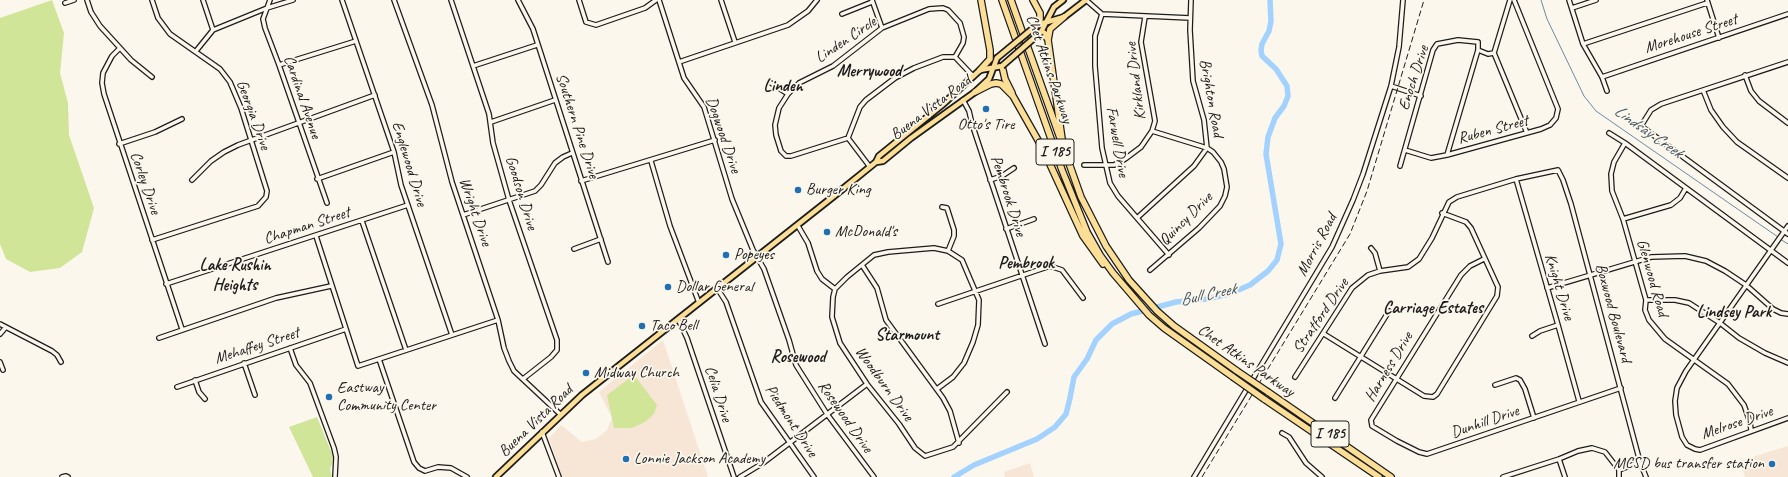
<!DOCTYPE html>
<html>
<head>
<meta charset="utf-8">
<style>
	body { margin:0 }
	canvas { display:block; background:#fbf7ec }
</style>
</head>
<body>
<canvas width="1788" height="477"></canvas>
<script>
const ctx = document.querySelector('canvas').getContext('2d');
ctx.lineJoin = 'round';
function fillPath(path, color) { ctx.fillStyle = color; ctx.fill(path, 'evenodd'); }
const toPath = rows => new Path2D(rows.map(r => 'M' + r).join(''));
function trace(path, color, width, dash) { ctx.strokeStyle = color; ctx.lineWidth = width; ctx.lineCap = dash ? 'butt' : 'round'; ctx.setLineDash(dash || []); ctx.stroke(path); }
function drawText(font, color, halo, rows, align = 'center') {
  ctx.font = font + ' Caveat,sans-serif'; ctx.lineWidth = 3.5; ctx.setLineDash([]); ctx.textBaseline = 'middle'; ctx.strokeStyle = halo; ctx.fillStyle = color; for (const [text, x, y, turn = 0] of rows) {
    ctx.save(); ctx.translate(x, y); ctx.rotate((+turn || 0) * Math.PI / 180); ctx.textAlign = isNaN(turn) ? turn : align; if (halo) ctx.strokeText(text, 0, 0); ctx.fillText(text, 0, 0); ctx.restore();
  }
}
fillPath(toPath([
	[663,340,708,477,562,477,549,438,561,425,582,442,596,439,607,430,612,418,599,392],
	[1788,446,1788,477,1745,477,1740,461],
	[1030,463,1034,477,1005,477,1004,472]
]), '#f7e5d6');
fillPath(toPath([
	[52,0,64,33,60,73,68,103,69,135,94,208,82,252,60,268,30,272,6,259,0,244,0,18],
	[634,375,657,405,654,414,645,422,632,428,614,428,607,395],
	[317,417,333,456,332,464,330,469,332,477,313,477,289,427]
]), '#d1e599');
trace(toPath([
	[1541,0,1547,19,1584,96,1596,111,1778,237],
	[1780,239,1788,244]
]), '#6d89a4', 1);
trace(toPath([
	[954,477,974,465,1037,439,1055,427,1066,414,1070,398,1074,377,1087,359,1096,340,1112,324,1131,314,1176,302,1206,299,1229,294,1250,285,1268,271,1277,260,1281,244,1266,154,1268,137,1275,118,1284,106,1288,96,1287,86,1276,69,1262,56,1261,50,1262,44,1269,31,1271,21,1270,0]
]), '#a3d2ff', 5.5);
const minor = toPath([
	[87,0,91,12,100,26,131,60,152,77],
	[203,0,213,30],
	[270,0,263,19,265,28,279,65,327,203],
	[342,0,394,152,401,185,452,335],
	[394,0,432,105,452,182,498,320,504,348,509,361,514,371,560,414],
	[451,0,489,114,493,143,509,200,557,340,557,350,551,357,523,379],
	[518,0,533,29,608,262],
	[579,0,586,22,596,25,645,8,656,0],
	[659,0,684,78,704,107,732,199,753,250,764,269,789,340,796,365,827,414,874,477],
	[721,0,735,42],
	[872,0,882,28],
	[1086,0,1102,14,1190,18],
	[1510,0,1494,53,1527,133],
	[1569,0,1583,44,1602,77,1607,91],
	[1707,0,1719,38],
	[65,3,74,0],
	[1572,8,1596,0],
	[842,14,872,2],
	[1102,14,1095,36,1095,66,1102,148,1110,183,1118,196,1169,255],
	[1583,44,1707,3],
	[120,48,112,56,103,73,102,83,104,94,182,329],
	[1478,50,1488,54,1494,53],
	[196,51,213,30,267,8,293,0],
	[955,57,973,76],
	[679,62,788,25,808,11,817,0],
	[1788,62,1661,104,1651,110,1641,126,1788,234],
	[279,65,356,41],
	[473,66,537,45],
	[1745,75,1751,91,1759,101,1788,123],
	[1602,77,1788,14],
	[771,83,788,94],
	[1391,86,1421,96],
	[1703,90,1711,110,1723,127,1737,142,1788,178],
	[963,100,969,111,972,124,1045,344],
	[491,122,555,100],
	[1609,133,1625,143,1788,263],
	[848,138,791,156,786,156,781,151,776,135,775,125,779,108,788,94,799,83,833,66,882,28,929,9,943,8,948,10,960,23,964,37,963,43,955,57],
	[1625,143,1614,162,1611,174,1612,191,1623,219,1646,300,1645,310,1649,320,1665,339,1728,384,1744,405,1750,422,1751,430],
	[119,144,155,132,182,119],
	[1405,150,1431,158,1447,155,1541,129,1550,125,1556,118,1558,109,1514,0],
	[651,161,670,226,699,303],
	[1084,165,1114,165,1125,159,1141,147,1152,131,1155,121,1141,42,1145,17],
	[1400,166,1433,50,1437,44,1458,40,1478,42,1478,50,1447,155],
	[870,167,848,138,860,107,866,100,895,78,914,68,943,57,955,57],
	[317,179,394,152],
	[1516,179,1558,325,1579,401],
	[192,180,211,161,224,152,238,145,375,95],
	[990,180,1002,176,1014,168],
	[581,181,715,140],
	[942,207,947,208,954,230,954,236,948,251],
	[463,215,535,191,541,185,555,163,563,157,572,153],
	[1137,218,1194,166,1207,148,1204,120,1193,81,1190,30,1191,0],
	[1623,219,1671,205,1680,198,1686,188],
	[362,221,406,350],
	[798,226,808,243,817,271,822,279,835,289],
	[1788,226,1686,371,1677,388,1675,401,1676,415,1682,437,1687,445,1695,449,1700,450,1788,418],
	[1006,229,1034,219],
	[316,236,358,366,498,320],
	[152,240,258,206,266,197,267,191,241,108,230,82,220,69,170,34,158,18,152,0],
	[1371,248,1375,253,1380,271],
	[574,249,601,239],
	[1484,259,1470,266,1461,275,1371,420,1372,426,1397,441,1419,452,1427,454,1621,388],
	[862,265,877,288,886,320,943,398,950,411,959,443],
	[1150,270,1199,228,1220,206,1225,196,1227,187,1224,169,1221,162,1213,152,1207,148,1152,131],
	[166,284,408,205],
	[717,288,726,302,761,402,814,477],
	[1547,288,1651,257,1685,256,1706,261,1725,271,1746,285,1773,309,1781,313,1788,314],
	[1646,300,1675,300,1689,303,1720,323,1739,338,1765,353,1788,363],
	[938,304,1050,266,1062,270,1083,298],
	[678,319,687,338,734,477],
	[0,324,52,351,57,355,61,362],
	[0,334,6,327],
	[1324,334,1424,396,1433,397,1437,394,1497,296,1498,287,1471,228,1466,222,1442,213],
	[1532,336,1540,331,1558,325],
	[159,338,276,298,331,286],
	[290,348,296,365,310,383,334,448,336,457,335,477],
	[379,359,414,462,419,468,425,471,438,467,451,468,467,477],
	[0,362,3,370],
	[244,363,255,395],
	[1295,377,1352,288,1368,275,1380,271,1408,267,1419,259,1432,238,1449,202,1457,197,1516,179,1558,170,1563,180,1571,204,1640,462,1646,477],
	[195,380,199,392,205,399],
	[1495,385,1516,378,1520,380,1525,389,1534,418],
	[177,387,346,329],
	[937,389,953,377,964,363,973,342,978,325,979,300,962,260,948,251,934,248,888,252,874,255,847,277,835,289,833,297,832,317,840,343,867,384,899,424,915,448,925,456,953,447,1007,392],
	[1335,398,1389,311],
	[542,432,559,477],
	[1282,433,1289,437,1306,463,1322,477],
	[1559,459,1565,477],
	[1619,470,1640,462],
	[62,477,66,476,68,477],
	[740,477,763,463,867,384],
	[1194,477,1332,247,1353,200,1363,174,1391,86,1399,47,1403,0],
	[1503,477,1559,459,1578,451,1592,448,1605,452,1619,470],
	[1619,477,1619,470]
]);
const major = toPath([
	[1037,25,1064,17,1086,0],
	[1041,32,1054,7,1063,0],
	[876,162,883,161,911,138,975,92,989,79,997,58],
	[496,477,582,395,834,196,876,162,879,156,942,105,980,70,1002,66]
]);
const highway = toPath([
	[1002,0,1062,170,1087,232,1100,255,1113,273,1149,315,1164,328,1233,377],
	[1011,0,1081,197,1106,246,1129,280,1157,311,1174,326,1237,371],
	[1033,0,1040,13,1040,20,1037,25],
	[1041,32,1044,33,1048,40,1062,139],
	[1048,40,1050,29,1064,17],
	[1002,66,1005,79,1012,93],
	[980,70,990,59,990,50,981,0],
	[975,92,991,84,996,83,1001,84,1013,96,1043,149,1083,236,1103,264],
	[1268,392,1391,477],
	[1264,399,1379,477]
]);
trace(minor, '#1c1c1c', 6);
trace(major, '#1c1c1c', 8);
trace(highway, '#1c1c1c', 8);
trace(minor, '#fbf7ec', 3.5);
trace(major, '#fdde96', 4.5);
trace(highway, '#fdde96', 5.5);
trace(toPath([
	[1202,477,1350,234,1367,191,1424,0]
]), '#1c1c1c', 1, [6, 3]);
const majorBridge = toPath([
	[997,58,1037,25],
	[1002,66,1041,32]
]);
const highwayBridge = toPath([
	[1237,371,1268,392],
	[1233,377,1264,399]
]);
trace(majorBridge, '#1c1c1c', 8, []);
trace(highwayBridge, '#1c1c1c', 8, []);
trace(majorBridge, '#fdde96', 4.5);
trace(highwayBridge, '#fdde96', 5.5);
for (const [x, y, r, color] of [
	[986,109,4,"#1f6fb2"],
	[798,190,4,"#1f6fb2"],
	[827,232,4,"#1f6fb2"],
	[726,255,4,"#1f6fb2"],
	[668,287,4,"#1f6fb2"],
	[642,326,4,"#1f6fb2"],
	[586,373,4,"#1f6fb2"],
	[329,397,4,"#1f6fb2"],
	[626,459,4,"#1f6fb2"],
	[1772,464,4,"#1f6fb2"]
]) { const dot = new Path2D(); dot.arc(x, y, r, 0, 2 * Math.PI); ctx.fillStyle = color; ctx.fill(dot); trace(dot, '#fbf7ec', 1.5); }
for (const [x, y, w] of [
	[1055,152,38],
	[1330,434,38]
]) { const box = new Path2D(); box.roundRect(x - w / 2, y - 13, w, 26, 3); ctx.fillStyle = '#fbf7ec'; ctx.fill(box); trace(box, '#1c1c1c', 1); }
drawText('bold 15px', '#1c1c1c', null, [
	["I 185",1055,152],
	["I 185",1330,434]
]);
drawText('16px', '#1c1c1c', '#fbf7ec', [
	["Morehouse Street",1691,34,-18],
	["Linden Circle",846,40,-34],
	["Chet Atkins Parkway",1049,69,71],
	["Enoch Drive",1414,78,-72],
	["Kirkland Drive",1136,81,-97],
	["Cardinal Avenue",302,97,71],
	["Brighton Road",1211,98,80],
	["Buena Vista Road",931,108,-37],
	["Georgia Drive",253,115,70],
	["Southern Pine Drive",577,126,72],
	["Ruben Street",1493,130,-15],
	["Dogwood Drive",723,135,71],
	["Farwell Drive",1117,142,80],
	["Englewood Drive",409,164,73],
	["Corley Drive",145,183,71],
	["Goodson Drive",521,193,73],
	["Pembrook Drive",1008,196,72],
	["Wright Drive",475,212,71],
	["Quincy Drive",1186,219,-45],
	["Chapman Street",307,226,-18],
	["Morris Road",1317,245,-62],
	["Glenwood Road",1652,278,74],
	["Knight Drive",1559,287,73],
	["Boxwood Boulevard",1613,313,75],
	["Stratford Drive",1321,316,-56],
	["Mehaffey Street",257,346,-18],
	["Chet Atkins Parkway",1246,361,35],
	["Harness Drive",1389,367,-59],
	["Woodburn Drive",884,384,54],
	["Celia Drive",718,394,72],
	["Rosewood Drive",845,417,55],
	["Buena Vista Road",536,421,-44],
	["Piedmont Drive",791,421,57],
	["Dunhill Drive",1485,422,-19],
	["Melrose Drive",1737,423,-19]
]);
drawText('16px', '#1c1c1c', '#fbf7ec', [
	["Otto's Tire",986,125,"center"],
	["Burger King",806,190],
	["McDonald's",835,232],
	["Popeyes",734,255],
	["Dollar General",676,287],
	["Taco Bell",650,326],
	["Midway Church",594,373],
	["Eastway",337,388],
	["Community Center",337,406],
	["Lonnie Jackson Academy",634,459],
	["MCSD bus transfer station",1764,464,"right"]
], 'left');
drawText('bold 17px', '#1c1c1c', '#fbf7ec', [
	["Merrywood",869,72],
	["Linden",783,87],
	["Pembrook",1026,264],
	["Lake Rushin",235,266],
	["Heights",235,286],
	["Carriage Estates",1433,309],
	["Lindsey Park",1734,313],
	["Starmount",907,336],
	["Rosewood",798,358]
]);
drawText('italic 17px', '#445360', '#fbf7ec', [
	["Lindsay Creek",1648,132,35],
	["Bull Creek",1208,295,-12]
]);
</script>
</body>
</html>
